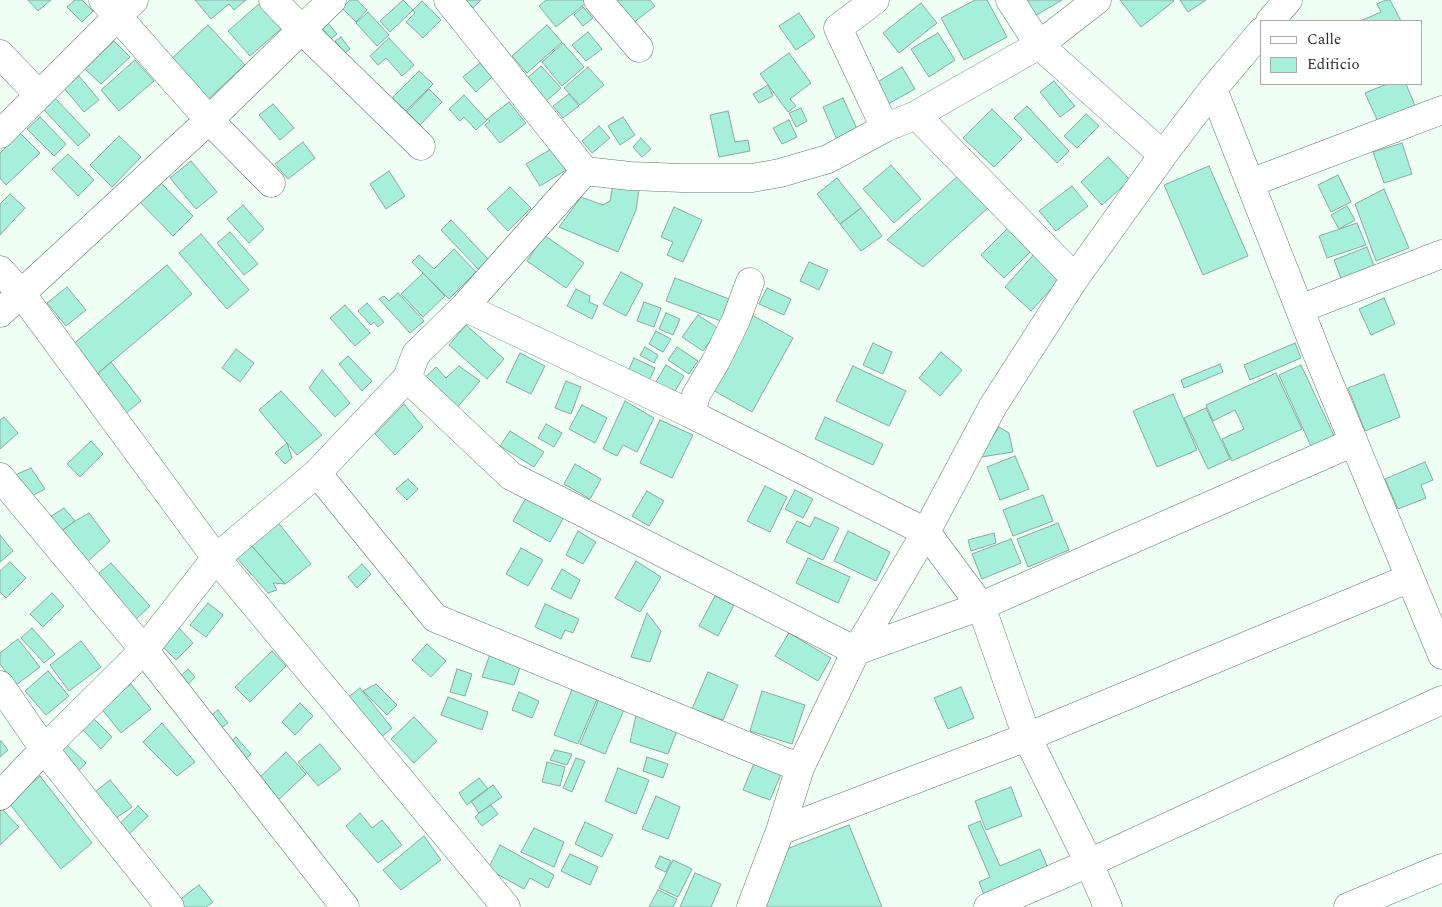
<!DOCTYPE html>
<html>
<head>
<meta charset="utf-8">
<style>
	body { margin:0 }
	#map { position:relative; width:1442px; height:907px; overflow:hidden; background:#effff3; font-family:Spectral,serif }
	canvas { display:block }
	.legend { position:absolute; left:1260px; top:20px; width:162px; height:65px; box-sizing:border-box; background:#fff; border:1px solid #a8aca9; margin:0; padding:6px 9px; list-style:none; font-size:15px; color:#252f27 }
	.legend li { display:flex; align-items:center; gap:10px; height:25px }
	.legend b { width:25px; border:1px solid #a8aca9 }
</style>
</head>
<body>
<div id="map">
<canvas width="1442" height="907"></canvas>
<ul class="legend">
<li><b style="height:6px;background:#fff"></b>Calle</li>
<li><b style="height:14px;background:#a6efda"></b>Edificio</li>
</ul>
</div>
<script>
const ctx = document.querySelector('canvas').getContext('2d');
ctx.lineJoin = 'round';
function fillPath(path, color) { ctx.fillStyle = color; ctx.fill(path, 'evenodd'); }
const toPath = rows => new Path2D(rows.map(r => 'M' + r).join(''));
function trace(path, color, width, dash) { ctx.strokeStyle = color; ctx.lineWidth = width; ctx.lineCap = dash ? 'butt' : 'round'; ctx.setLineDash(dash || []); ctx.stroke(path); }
const building = toPath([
	[28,0,51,0,38,11,28,0],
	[75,0,82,0,93,11,82,22,67,7,75,0],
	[195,0,246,0,234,10,229,4,211,19,195,0],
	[350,0,357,0,367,10,356,22,342,8,350,0],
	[403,0,413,10,390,32,380,21,403,0],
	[465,0,481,0,473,8,465,0],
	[546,0,584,0,586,3,556,27,539,6,546,0],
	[619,0,650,0,655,6,628,27,611,6,619,0],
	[975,0,987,0,1007,37,964,60,941,18,975,0],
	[1025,0,1062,0,1035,16,1025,0],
	[1120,0,1173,0,1174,1,1141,27,1120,0],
	[1180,0,1206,0,1188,12,1180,0],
	[1386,0,1390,0,1401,21,1360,21,1381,12,1377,4,1386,0],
	[422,1,441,20,423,38,406,22,415,13,413,10,422,1],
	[260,3,282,28,250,56,228,31,260,3],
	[921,3,937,23,899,53,883,33,921,3],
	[583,7,593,18,583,26,574,15,583,7],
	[368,12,389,35,377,46,356,23,368,12],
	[799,13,815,37,796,50,779,26,799,13],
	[328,23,337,34,331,39,322,28,328,23],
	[208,25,245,65,206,101,169,61,208,25],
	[547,25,562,42,527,73,512,56,547,25],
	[588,32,602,49,586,61,572,45,588,32],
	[938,33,955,60,929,77,911,49,938,33],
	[341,37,350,49,345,53,335,41,341,37],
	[389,38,414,65,402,76,386,58,378,65,370,56,389,38],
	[114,41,130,57,101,84,85,69,114,41],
	[563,43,584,67,562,86,542,62,563,43],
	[789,53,811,83,790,99,796,106,788,112,760,74,789,53],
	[135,60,154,81,119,111,101,90,135,60],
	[480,63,492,77,476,92,463,77,480,63],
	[541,66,561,88,545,102,525,80,541,66],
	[588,67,604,85,580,105,564,88,588,67],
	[902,67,915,89,888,104,876,83,902,67],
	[419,71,433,84,406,111,392,98,419,71],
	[79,76,99,100,84,112,64,88,79,76],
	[1054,81,1075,106,1060,117,1040,92,1054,81],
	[1387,84,1406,84,1416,108,1379,124,1365,93,1387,84],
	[768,85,773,96,759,103,753,94,768,85],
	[429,89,442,102,420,125,407,112,429,89],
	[569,94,579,106,563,118,553,106,569,94],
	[464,95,487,120,476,130,464,117,460,121,449,109,464,95],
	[55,98,90,135,78,146,43,109,55,98],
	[843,98,858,131,837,140,823,107,843,98],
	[509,102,526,123,500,143,485,125,490,121,487,119,509,102],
	[273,104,294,128,280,140,259,115,273,104],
	[1027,106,1069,151,1057,163,1014,118,1027,106],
	[801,108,807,121,796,127,789,113,801,108],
	[992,109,1022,139,994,167,963,138,992,109],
	[728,111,735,142,748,140,750,151,719,157,710,115,728,111],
	[1086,114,1099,126,1077,148,1064,136,1086,114],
	[40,117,66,144,54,156,27,129,40,117],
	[623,117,635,135,620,145,608,126,623,117],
	[789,120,797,137,782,144,773,128,789,120],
	[599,126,610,138,592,153,582,141,599,126],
	[20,133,40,153,6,185,0,178,0,153,20,133],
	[119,136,141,157,112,187,90,165,119,136],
	[641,138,651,149,642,157,633,147,641,138],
	[303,142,315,158,288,179,275,164,303,142],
	[1402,143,1412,174,1384,183,1373,152,1402,143],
	[553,148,566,170,540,186,526,164,553,148],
	[68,154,94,180,78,196,52,169,68,154],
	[1108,157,1130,180,1102,205,1081,182,1108,157],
	[191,161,217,192,196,209,170,178,191,161],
	[891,165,921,199,894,223,863,189,891,165],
	[1209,166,1248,256,1203,275,1164,185,1209,166],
	[389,171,405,196,386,209,370,184,389,171],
	[960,174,990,206,923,267,887,240,960,174],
	[1338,175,1351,202,1331,212,1318,185,1338,175],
	[837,178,861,208,840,224,817,194,837,178],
	[161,183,193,216,173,236,140,202,161,183],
	[613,185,639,190,636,210,618,252,559,227,581,197,603,205,610,201,613,185],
	[1072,186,1088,206,1056,231,1039,211,1072,186],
	[510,187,531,208,508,231,487,209,510,187],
	[1384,189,1409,248,1376,261,1355,204,1384,189],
	[10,194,25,208,0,235,0,204,10,194],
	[243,205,264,229,249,243,227,219,243,205],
	[1347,206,1355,220,1339,229,1331,215,1347,206],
	[674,207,702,220,683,262,667,255,673,242,661,237,674,207],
	[861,208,882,236,861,251,840,224,861,208],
	[451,220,489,260,478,269,441,230,451,220],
	[1357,223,1366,245,1327,258,1319,236,1357,223],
	[1008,228,1032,250,1004,278,981,255,1008,228],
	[230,232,258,264,244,275,217,243,230,232],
	[201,234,249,290,227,309,179,253,201,234],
	[544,235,584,263,566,288,527,261,544,235],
	[1367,247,1378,276,1345,289,1334,260,1367,247],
	[454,249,476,272,449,299,412,262,419,255,434,269,454,249],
	[1035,253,1062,277,1031,311,1005,287,1035,253],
	[809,262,828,270,819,290,800,281,809,262],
	[167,265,192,294,96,375,71,346,167,265],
	[621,272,643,284,626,316,603,304,621,272],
	[423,273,445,296,423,317,401,294,423,273],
	[675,278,729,299,721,321,666,301,675,278],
	[67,287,86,310,66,326,47,303,67,287],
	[767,288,791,299,784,315,759,304,767,288],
	[576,289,590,296,589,302,598,306,592,319,567,306,576,289],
	[398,293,424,321,410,333,379,299,384,296,389,301,398,293],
	[1384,298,1395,324,1371,335,1359,309,1384,298],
	[644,302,661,308,654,327,637,321,644,302],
	[367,303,384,322,378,327,374,322,371,325,358,311,367,303],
	[345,305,370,333,355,346,330,318,345,305],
	[666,313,680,319,673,335,659,329,666,313],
	[698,315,719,329,703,351,682,337,698,315],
	[752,315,793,338,752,412,711,389,752,315],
	[466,325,504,359,487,379,449,345,466,325],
	[656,331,671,339,663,352,649,344,656,331],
	[873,343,892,352,883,374,863,365,873,343],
	[1295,343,1301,358,1250,380,1244,365,1295,343],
	[645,347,658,355,654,363,640,355,645,347],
	[677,347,698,361,689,374,668,360,677,347],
	[236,349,254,363,240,382,222,368,236,349],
	[941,352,962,370,940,396,919,378,941,352],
	[520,353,545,366,531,394,506,382,520,353],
	[348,356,372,381,362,391,339,364,348,356],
	[634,358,655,368,647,385,626,376,634,358],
	[111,362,141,401,126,413,96,375,111,362],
	[1220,364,1223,372,1184,388,1181,380,1220,364],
	[666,365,684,376,672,396,654,385,666,365],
	[1301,365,1337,442,1314,453,1279,375,1301,365],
	[459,366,480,381,455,410,422,380,436,367,446,378,459,366],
	[853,366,906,391,889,426,836,401,853,366],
	[322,370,350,403,335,417,309,388,322,370],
	[1276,373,1302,429,1232,461,1222,439,1244,429,1235,410,1213,421,1206,405,1276,373],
	[1384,374,1400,417,1365,431,1348,388,1384,374],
	[566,381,581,387,571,414,555,408,566,381],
	[281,391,322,435,297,455,259,410,281,391],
	[1173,394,1197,450,1157,467,1133,411,1173,394],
	[625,401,654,418,637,452,623,445,617,456,603,449,625,401],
	[404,404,423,427,395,455,375,434,404,404],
	[582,405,607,418,595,443,569,429,582,405],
	[1206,408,1230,459,1208,469,1184,418,1206,408],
	[4,417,18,433,0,449,0,420,4,417],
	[825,417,883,444,873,465,815,439,825,417],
	[660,420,693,435,672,478,640,463,660,420],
	[546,424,562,433,554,447,538,438,546,424],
	[999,427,1009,433,1013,452,981,457,983,452,999,427],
	[510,431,544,452,534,467,500,446,510,431],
	[91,441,103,454,80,477,67,464,91,441],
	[287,443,292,458,285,464,275,453,287,443],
	[1015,456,1029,489,1000,500,987,467,1015,456],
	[1425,462,1433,480,1421,485,1426,498,1398,509,1385,479,1425,462],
	[575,464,601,479,590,499,564,484,575,464],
	[31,468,45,489,30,497,15,475,31,468],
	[408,479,418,489,407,500,396,489,408,479],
	[765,486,787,497,770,532,747,521,765,486],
	[795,490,813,499,803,518,785,509,795,490],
	[647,491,664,501,649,526,632,516,647,491],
	[1043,495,1053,521,1013,536,1003,510,1043,495],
	[527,496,564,517,550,542,513,521,527,496],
	[64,508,75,521,60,532,50,517,64,508],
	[89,513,110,541,84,565,60,532,75,521,89,513],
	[815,517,839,528,823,560,786,542,797,521,810,527,815,517],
	[276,520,311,564,285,584,250,544,276,520],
	[1058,523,1069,550,1028,567,1017,539,1058,523],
	[578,531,596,542,583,564,566,555,578,531],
	[848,531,890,552,876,581,834,561,848,531],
	[994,533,996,543,971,551,968,540,994,533],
	[0,535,13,551,0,562,0,535],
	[1011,539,1021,563,982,579,972,554,1011,539],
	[250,544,285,584,273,583,277,590,268,593,236,557,250,544],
	[521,548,543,560,528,586,506,574,521,548],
	[808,558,850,577,838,603,796,583,808,558],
	[636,561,661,577,640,612,615,598,636,561],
	[10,562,26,578,6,598,0,592,0,571,10,562],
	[111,563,150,606,133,622,93,578,111,563],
	[362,564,371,574,357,588,348,577,362,564],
	[562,569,580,580,571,599,551,589,562,569],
	[52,593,64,606,43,627,30,614,52,593],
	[715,596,734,605,718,636,699,626,715,596],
	[208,603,223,615,206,637,190,625,208,603],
	[545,604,579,619,573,633,565,630,561,639,535,627,545,604],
	[647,613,661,631,650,662,631,657,647,613],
	[177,626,193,643,176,660,160,644,177,626],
	[32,628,55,654,44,663,21,638,32,628],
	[789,633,831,658,818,681,775,656,789,633],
	[18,639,40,667,16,685,0,664,0,653,18,639],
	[81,641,101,667,69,691,50,665,81,641],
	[427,644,446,661,431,677,412,660,427,644],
	[272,651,286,666,250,702,235,687,272,651],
	[491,651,522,661,514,685,482,677,491,651],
	[188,669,195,677,181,692,173,683,188,669],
	[457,669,472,674,465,696,450,692,457,669],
	[48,671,69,696,46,715,25,691,48,671],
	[708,672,738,685,723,720,692,709,708,672],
	[131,684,151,709,121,733,101,708,131,684],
	[376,684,397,705,387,715,363,691,376,684],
	[573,687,598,697,578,744,554,735,573,687],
	[961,687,974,718,948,729,934,698,961,687],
	[360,688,392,728,380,738,347,698,360,688],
	[762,691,805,705,792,744,750,731,762,691],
	[519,692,539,701,532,718,512,710,519,692],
	[601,694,626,705,605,754,580,744,601,694],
	[448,697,488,712,482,730,441,715,448,697],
	[300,703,313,716,295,735,282,722,300,703],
	[218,710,228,723,212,735,202,722,218,710],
	[637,711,678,728,668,754,630,742,637,711],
	[414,717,437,741,414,763,391,739,414,717],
	[93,718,112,737,101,749,82,729,93,718],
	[162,723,195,762,177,776,143,742,162,723],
	[236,737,251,754,239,765,223,749,236,737],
	[1,741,8,750,0,757,0,742,1,741],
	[64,742,86,763,74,776,52,755,64,742],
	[320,744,341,769,318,786,298,762,320,744],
	[555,750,572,754,567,765,550,760,555,750],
	[286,752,306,774,275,803,255,782,286,752],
	[647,757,668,764,663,778,643,771,647,757],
	[576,758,585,761,572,792,563,788,576,758],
	[755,761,782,772,770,800,743,790,755,761],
	[547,762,565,767,560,786,542,782,547,762],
	[618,768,649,780,636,814,605,801,618,768],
	[40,776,92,843,61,869,9,803,40,776],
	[479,778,488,789,467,805,459,793,479,778],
	[110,780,132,807,109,823,86,799,110,780],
	[493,785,502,797,479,813,471,801,493,785],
	[1011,787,1022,816,986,830,975,801,1011,787],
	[656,796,680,807,668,839,642,829,656,796],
	[491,805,498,814,482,826,475,817,479,813,491,805],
	[138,806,148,816,123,840,113,830,138,806],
	[2,809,19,827,0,845,0,811,2,809],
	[360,813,372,828,382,820,402,845,378,863,346,826,360,813],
	[980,821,1000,866,1040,849,1048,868,984,895,979,882,990,877,968,826,980,821],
	[585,822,613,835,602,857,575,844,585,822],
	[849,825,882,907,764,907,784,850,849,825],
	[534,828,564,842,554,867,521,852,534,828],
	[424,836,441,860,401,890,383,870,424,836],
	[500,845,554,875,548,888,530,878,524,889,488,869,500,845],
	[570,854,598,867,590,885,561,871,570,854],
	[660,856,671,861,666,872,655,867,660,856],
	[673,860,692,869,678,897,659,888,673,860],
	[695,873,721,884,711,907,680,907,695,873],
	[199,885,213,902,206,907,183,907,178,901,199,885],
	[658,890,677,899,673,907,649,907,658,890]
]);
fillPath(building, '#a6efda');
trace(building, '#8aaaa1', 1);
const minor = toPath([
	[103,0,209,120,271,183],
	[273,0,301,29,421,146],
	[448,0,585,171,630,176,682,178,752,178,780,173,828,159,885,128,916,115,1039,45,1097,0],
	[598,0,639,48],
	[875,0,838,28,885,128],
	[1010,0,1039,45,1163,155],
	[1270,21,1288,0],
	[0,54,39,95],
	[1213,89,1318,356,1442,655],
	[916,115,1075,278],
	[0,134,134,0],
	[1250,183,1442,110],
	[0,270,21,293,216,558,506,907],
	[464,307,691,414,926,532,981,606,1027,737,1089,863,1108,907],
	[1300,309,1442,254],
	[0,313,209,120,332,0],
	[407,378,511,476,856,651,981,606,1354,442],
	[691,414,696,395,716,361,736,320,750,282],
	[317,473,435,618,800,768],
	[0,477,144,650,345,907],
	[0,685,44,749,170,907],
	[0,796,44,749,144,650,216,558,317,473,407,378,416,354,464,307,585,171],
	[780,831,1027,737,1410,578],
	[751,907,780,831,800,768,856,651,926,532,993,406,1075,278,1163,155,1213,89,1261,32],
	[988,907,1089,863,1442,700],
	[1348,907,1442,868]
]);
trace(minor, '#627a69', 29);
trace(minor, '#fff', 28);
</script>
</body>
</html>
